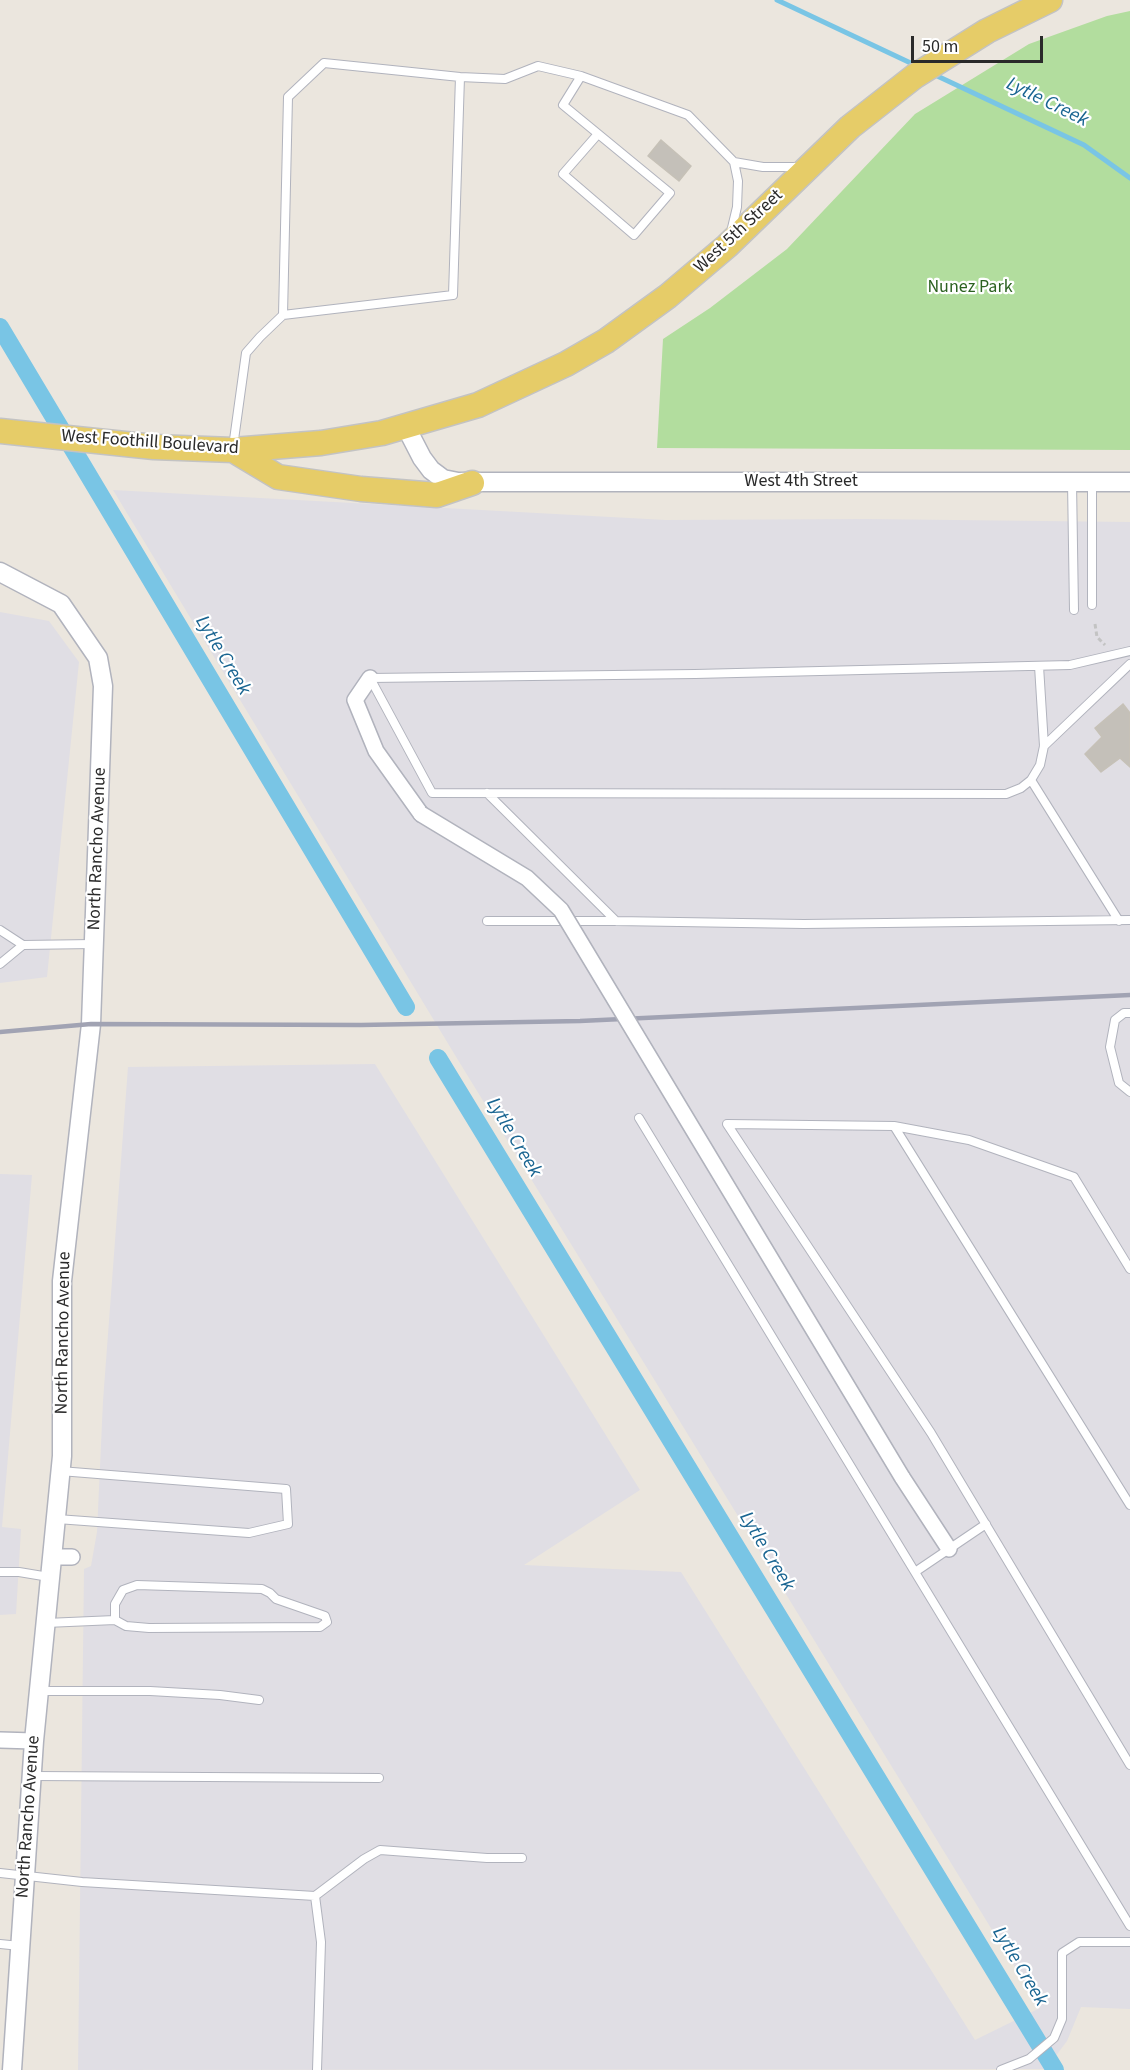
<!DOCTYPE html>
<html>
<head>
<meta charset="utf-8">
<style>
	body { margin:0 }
	#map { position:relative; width:1130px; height:2070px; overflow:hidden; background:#ebe6de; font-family:"Source Sans 3",sans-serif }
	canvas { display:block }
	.scale { position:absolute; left:911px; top:36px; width:132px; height:27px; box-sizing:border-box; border:3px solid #2a2a2a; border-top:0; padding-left:8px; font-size:18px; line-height:21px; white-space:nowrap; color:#2a2a2a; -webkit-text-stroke:4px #fff; paint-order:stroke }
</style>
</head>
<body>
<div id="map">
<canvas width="1130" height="2070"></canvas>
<div class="scale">50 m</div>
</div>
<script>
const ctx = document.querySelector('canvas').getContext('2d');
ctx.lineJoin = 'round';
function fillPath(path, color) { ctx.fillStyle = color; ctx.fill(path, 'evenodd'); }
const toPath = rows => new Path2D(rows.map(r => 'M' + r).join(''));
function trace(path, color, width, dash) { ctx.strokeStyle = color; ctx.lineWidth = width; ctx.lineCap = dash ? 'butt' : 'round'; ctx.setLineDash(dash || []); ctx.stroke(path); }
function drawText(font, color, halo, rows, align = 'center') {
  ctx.font = font + ' "Source Sans 3",sans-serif'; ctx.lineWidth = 4.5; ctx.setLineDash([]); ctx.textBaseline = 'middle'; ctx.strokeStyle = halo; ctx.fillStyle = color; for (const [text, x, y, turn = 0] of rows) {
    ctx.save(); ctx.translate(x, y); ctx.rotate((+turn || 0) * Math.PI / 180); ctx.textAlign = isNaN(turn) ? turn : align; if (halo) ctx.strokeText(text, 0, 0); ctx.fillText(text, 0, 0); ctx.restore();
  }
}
fillPath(toPath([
	[113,490,666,520,866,519,1130,522,1130,2009,1081,2007,1067,2041,1046,2069,78,2070,84,1569,91,1566,97,1532,103,1401,128,1067,375,1064,640,1490,524,1565,681,1572,975,2040,1040,2008,458,1060],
	[0,612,49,621,79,662,47,977,0,983],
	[0,1174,32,1175,2,1527,21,1529,16,1614,0,1615]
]), '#e0dee4');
fillPath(toPath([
	[1130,11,1130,450,657,448,663,339,710,308,787,249,915,114,1029,44,1107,16]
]), '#b2dd9e');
trace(toPath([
	[777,0,917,66],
	[933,74,1084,145,1130,178]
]), '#79c5e5', 5);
trace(toPath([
	[0,327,406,1007],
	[438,1058,1055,2070]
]), '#79c5e5', 18);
const building = toPath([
	[661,140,691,166,679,181,648,156,661,140],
	[1123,704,1130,713,1130,767,1120,758,1101,772,1085,754,1102,737,1095,728,1123,704]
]);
fillPath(building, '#c4c0b9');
trace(building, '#c6c1b7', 1.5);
const service = toPath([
	[581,76,563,105,670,193,634,235,563,174,598,134],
	[460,77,453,295,283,315,288,97,324,63,460,77,505,79,538,66,581,76,688,115,734,162,738,181,737,207,731,232],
	[734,162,763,167,801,167],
	[233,447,246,353,260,337,283,315],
	[1072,482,1074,610],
	[1092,482,1092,605],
	[1039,666,1044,746,1040,765,1031,780,1021,788,1006,794,432,793,370,678,695,674,1070,665,1130,651],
	[1044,746,1130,664],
	[1031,780,1119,921],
	[487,793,616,921],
	[487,921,616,921,804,924,1130,920],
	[0,930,23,945,93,944],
	[0,964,23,945],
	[1130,1013,1124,1013,1115,1020,1110,1047,1119,1083,1130,1092],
	[639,1118,1130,1926],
	[894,1126,969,1140,1074,1177,1130,1269],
	[1130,1505,894,1126,727,1124,931,1433,1130,1765],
	[57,1519,249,1533,288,1524,286,1489,60,1471],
	[0,1572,19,1572,49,1577],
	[915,1572,986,1524],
	[46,1623,115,1620,126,1626,149,1628,320,1627,327,1622,325,1616,276,1599,270,1593,262,1589,137,1585,123,1590,115,1604,115,1620],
	[40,1691,150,1691,220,1695,259,1700],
	[33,1776,379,1778],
	[0,1873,82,1882,315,1896,364,1859,380,1850,487,1858,522,1858],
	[315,1896,321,1942,317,2070],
	[0,1944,20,1946],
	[1001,2070,1029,2059,1054,2038,1062,2019,1062,1953,1079,1942,1130,1942]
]);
const minor = toPath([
	[370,678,355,700,376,751,421,814],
	[902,1477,949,1549],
	[52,1557,72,1557],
	[0,1740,34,1741]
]);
const tertiary = toPath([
	[406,427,422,458,431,470,443,479,458,482,1130,482],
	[0,572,61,604,98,658,103,686,91,1024,62,1281,62,1456,34,1741,12,2070]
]);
const primary = toPath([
	[0,431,154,447,233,450,321,443,382,433,478,405,566,364,606,341,668,296,727,246,850,127,915,76,987,31,1050,0],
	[233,450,278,477,361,489,437,495,472,483]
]);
trace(service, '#b1b3bd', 10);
trace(minor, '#b1b3bd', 18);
trace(tertiary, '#b1b3bd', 21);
trace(primary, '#c3c3c3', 27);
trace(toPath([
	[1095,624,1097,637,1105,645]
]), '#c3c3c3', 3, [4.5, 3]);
trace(service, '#fff', 8);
trace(minor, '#fff', 15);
trace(tertiary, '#fff', 18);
trace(primary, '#e6cc68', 24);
trace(toPath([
	[0,1032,91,1024,361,1025,580,1021,1130,995]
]), '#a1a3b3', 4.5);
const minorBridge = toPath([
	[421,814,527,878,561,910,902,1477]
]);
trace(minorBridge, '#b1b3bd', 18, []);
trace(minorBridge, '#fff', 15);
drawText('18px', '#2a2a2a', '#fff', [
	["West 5th Street",739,232,-43],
	["West Foothill Boulevard",150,443,4],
	["West 4th Street",801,482],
	["North Rancho Avenue",98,849,-88],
	["North Rancho Avenue",64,1333,-89],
	["North Rancho Avenue",29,1817,-86]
]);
drawText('18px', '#2c6220', '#fff', [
	["Nunez Park",970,288]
]);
drawText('italic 20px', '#186491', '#fff', [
	["Lytle Creek",1047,103,26],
	["Lytle Creek",222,656,59],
	["Lytle Creek",513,1138,59],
	["Lytle Creek",766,1552,59],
	["Lytle Creek",1019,1967,59]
]);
</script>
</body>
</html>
